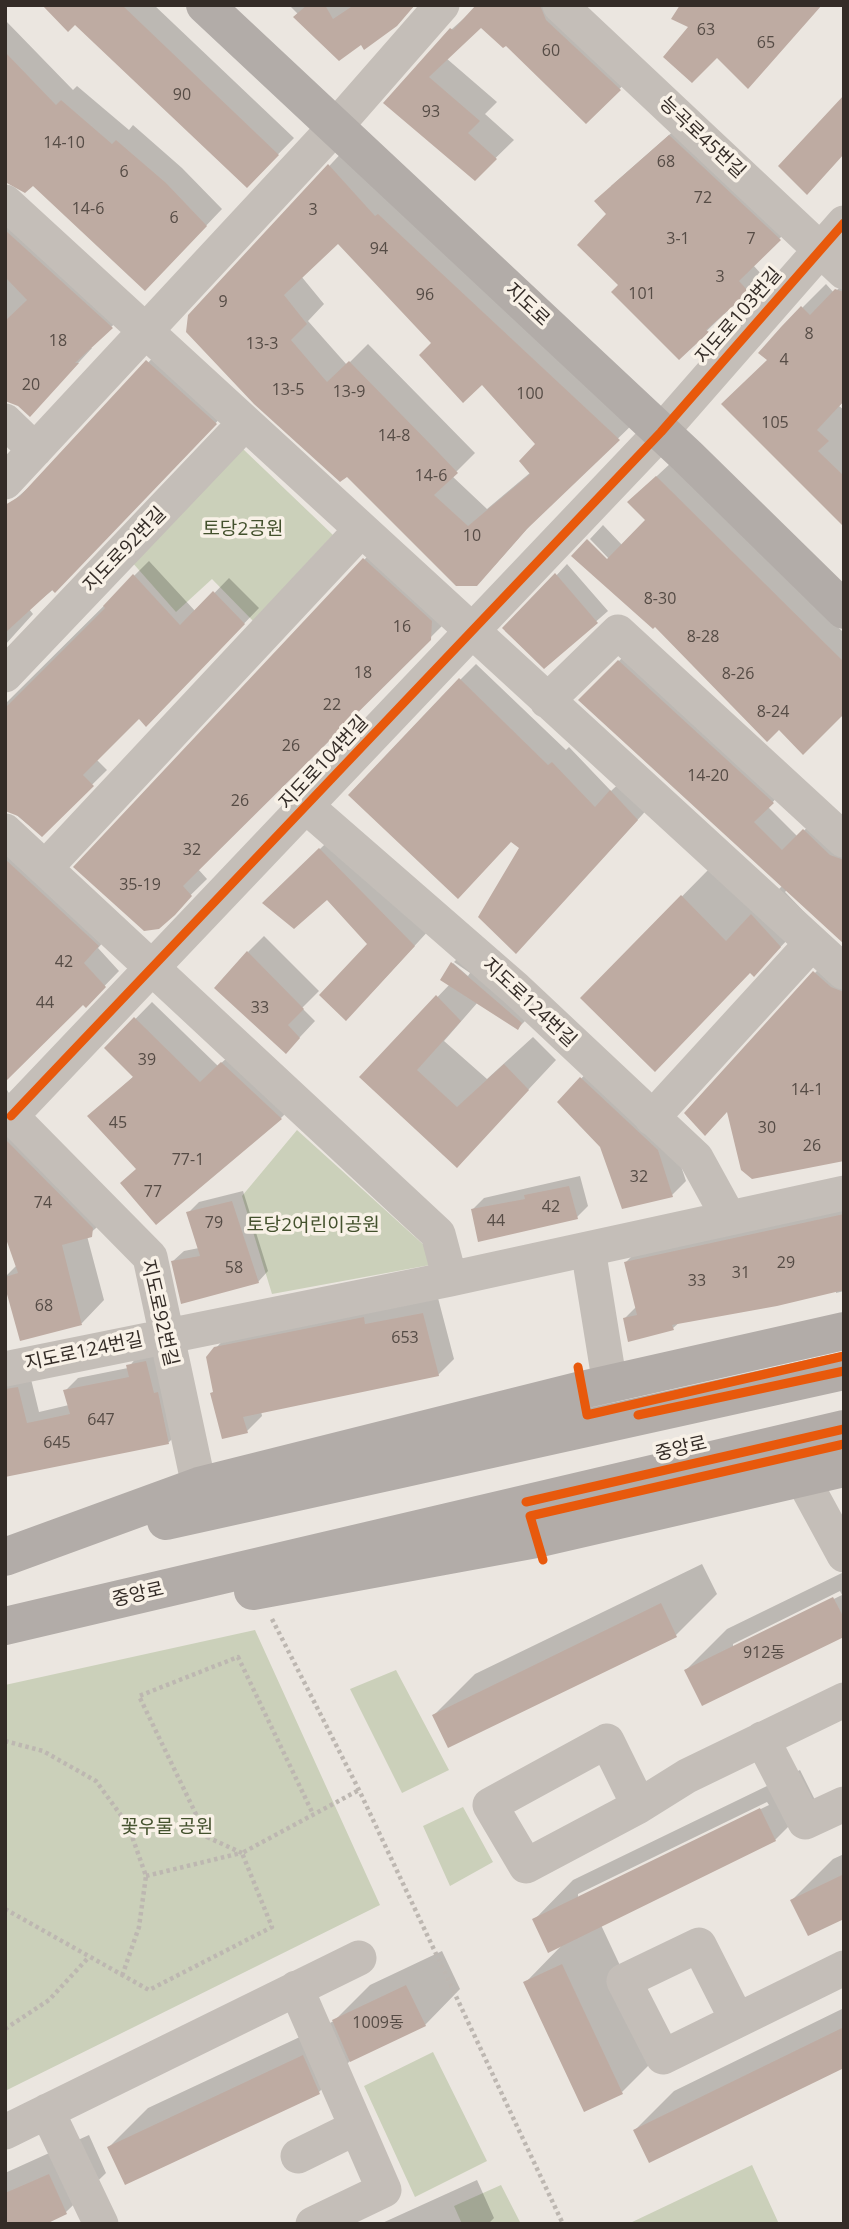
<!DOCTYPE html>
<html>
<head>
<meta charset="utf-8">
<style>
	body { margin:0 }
	#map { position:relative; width:849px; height:2229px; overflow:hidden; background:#ebe6e0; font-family:"Open Sans",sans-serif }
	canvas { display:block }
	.frame { position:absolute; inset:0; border:7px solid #342c27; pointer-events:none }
</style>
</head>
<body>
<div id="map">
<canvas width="849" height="2229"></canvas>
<div class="frame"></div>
</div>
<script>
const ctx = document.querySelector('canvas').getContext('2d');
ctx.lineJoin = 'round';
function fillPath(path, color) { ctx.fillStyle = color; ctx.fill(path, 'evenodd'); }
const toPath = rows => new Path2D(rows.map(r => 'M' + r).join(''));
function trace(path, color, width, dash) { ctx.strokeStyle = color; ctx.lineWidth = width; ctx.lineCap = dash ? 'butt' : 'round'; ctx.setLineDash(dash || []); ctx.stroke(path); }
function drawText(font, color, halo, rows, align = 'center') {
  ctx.font = font + ' "Open Sans","Noto Sans KR",sans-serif'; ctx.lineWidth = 7; ctx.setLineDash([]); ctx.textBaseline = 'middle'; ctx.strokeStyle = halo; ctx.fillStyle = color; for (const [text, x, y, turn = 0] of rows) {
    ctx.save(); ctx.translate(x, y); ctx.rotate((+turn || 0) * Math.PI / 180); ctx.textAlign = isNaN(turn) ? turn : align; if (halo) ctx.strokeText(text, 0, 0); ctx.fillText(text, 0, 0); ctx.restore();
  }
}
fillPath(toPath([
	[243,449,333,535,253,621,212,579,176,612,131,561],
	[297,1130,425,1246,430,1265,272,1294,242,1196],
	[255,1630,380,1905,5,2091,5,1685],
	[396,1670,449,1770,402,1793,350,1689],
	[463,1807,493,1862,450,1886,423,1826],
	[433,2052,487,2161,415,2197,364,2086],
	[752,2165,779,2224,628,2224],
	[501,2185,521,2224,462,2224,454,2206]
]), '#cbd0ba');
fillPath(toPath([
	[45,5,154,5,294,138,247,186,75,23],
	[289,5,415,5,396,24,362,42,298,14],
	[479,5,568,5,638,71,586,121,506,43,481,26,446,58,497,102,485,114,514,140,474,179,386,103,452,29],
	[5,20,73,90,77,86,129,130,133,125,182,168,222,209,161,273,33,183,5,182],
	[685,121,794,224,753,265,763,276,679,358,621,285,609,214,611,186],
	[347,147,636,421,540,514,495,565,189,316],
	[338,241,434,343,482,382,537,444,531,472,487,509,452,476,475,453,368,344,347,365,308,321,324,304,301,276],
	[5,199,127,312,89,348,92,348,45,399,5,400],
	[844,283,844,401,839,406,844,410,844,523,769,360,782,328,826,284,834,293],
	[163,347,230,408,70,576,29,609,33,614,5,645,5,508,35,482],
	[672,462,844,633,844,718,604,559,612,562,590,539,603,525,622,545,648,520,644,488],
	[380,543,446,622,198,869,207,879,158,927,76,867],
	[149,561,196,612,229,578,259,608,161,710,139,716,96,759,107,770,41,835,9,809,5,811,5,704],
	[567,564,608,611,544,667,505,631],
	[634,646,787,787,768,807,798,837,818,816,844,839,844,940,787,890,785,892,809,917,754,975,750,972,582,998,710,868,755,913,782,886,580,700],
	[476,664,566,750,569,747,611,791,627,776,653,803,532,935,521,848,511,840,460,680],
	[349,821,442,916,374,990,369,944,327,898,293,875],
	[5,830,113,931,98,948,119,971,86,1005,83,1002,5,1069],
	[264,936,319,991,302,1008,315,1021,286,1052,248,952],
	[463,953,529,1017,518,1028,478,1002,444,1041,487,1079,533,1037,556,1060,457,1166,361,1077,450,984,443,980,453,963,468,976,470,973,454,962],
	[826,961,844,976,844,1158,728,1110,686,1113],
	[152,1002,218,1066,239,1047,297,1102,281,1118,138,1168,90,1116,134,1076,107,1048],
	[595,1064,671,1136,686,1181,672,1195,602,1146,559,1102],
	[5,1086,13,1101,114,1212,87,1236,104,1300,82,1323,22,1339,5,1277,17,1265,5,1233],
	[580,1176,588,1206,577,1217,473,1209,484,1198],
	[243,1191,268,1271,258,1282,173,1261,184,1251,199,1248,188,1213,199,1202],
	[844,1195,844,1291,836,1293,836,1290,680,1322,673,1328,625,1318,637,1306,626,1262,648,1240],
	[438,1298,454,1359,438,1375,261,1411,262,1416,247,1431,215,1391,215,1349,231,1332],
	[159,1349,181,1430,169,1442,5,1476,5,1378,30,1375,39,1412,69,1405,65,1391,78,1378,128,1368,140,1353],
	[702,1564,717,1594,676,1635,434,1715,475,1674],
	[844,1572,844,1635,686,1670,727,1629],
	[840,1591,842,1595,733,1648,733,1644],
	[800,1770,815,1800,775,1840,601,1925,661,2053,622,2092,525,1983,564,1943,534,1920,573,1880],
	[767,1802,769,1805,578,1898,578,1894],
	[844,1854,844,1917,792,1900,833,1859],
	[442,1951,460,1989,425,2025,352,2059,319,2092,109,2147,148,2108,334,2021,370,1985],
	[844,2008,844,2066,635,2130,674,2091],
	[89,2135,106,2173,66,2212,41,2224,5,2224,5,2173],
	[477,2180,494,2218,488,2224,380,2224]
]), '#0003');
fillPath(toPath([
	[42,5,122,5,279,155,247,188,75,25,68,32],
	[307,5,325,5,333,19,354,5,415,5,397,26,364,50,361,45,339,61,293,17],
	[476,5,540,5,546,20,621,90,586,124,506,46,503,48,481,28,429,77,480,121,468,133,497,159,475,181,383,103,450,28,453,30],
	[680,5,822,5,748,89,717,58,692,83,663,57,688,27,671,19],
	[5,52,56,105,61,100,112,144,116,140,166,183,207,226,145,291,33,186,25,193,5,182],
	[844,95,844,154,807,195,778,166],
	[669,135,781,240,739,281,749,292,706,330,709,332,679,360,611,292,618,285,577,245,606,214,594,201],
	[328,164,375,216,378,214,620,440,527,529,477,586,456,586,347,477,340,482,254,404,186,332,188,315],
	[338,244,431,343,419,355,463,403,482,385,535,444,519,461,530,474,468,526,434,495,458,473,437,451,349,361,327,382,291,340,307,324,284,295],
	[5,230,113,328,75,363,79,363,30,417,18,406,5,401,5,321,27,300,5,277],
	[835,289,844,292,844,401,817,430,829,441,818,451,844,476,844,527,721,404,767,360,758,353,781,327,801,306,810,315],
	[146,360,217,424,55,593,52,590,5,633,5,505,20,496],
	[656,476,844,662,844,714,803,755,779,730,767,742,655,627,653,629,571,556,587,539,607,559,645,520,627,502],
	[363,558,432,621,431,640,183,886,192,896,175,915,159,929,144,931,73,867],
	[555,573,598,623,544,669,502,628],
	[133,574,180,625,213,591,245,624,146,727,139,719,83,775,94,786,42,837,18,816,5,811,5,708,105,608,103,606],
	[618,660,774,803,754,822,782,850,803,829,830,855,844,860,844,944,578,700],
	[459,678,548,765,552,762,595,807,610,790,638,820,516,954,478,917,519,848,511,842,458,899,348,795],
	[319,848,415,946,346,1021,319,995,367,944,327,900,294,929,262,903],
	[5,859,99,946,84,963,106,987,86,1008,83,1005,5,1082],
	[681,895,726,941,751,914,781,947,754,977,750,973,655,1072,580,998],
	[247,951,304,1009,288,1025,300,1038,286,1054,214,988],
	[451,962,522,1023,518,1030,440,980],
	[813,971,831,987,844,992,844,1161,752,1179,741,1170,727,1112,705,1136,684,1113],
	[436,995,461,1021,417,1070,457,1107,504,1064,529,1090,457,1168,359,1077],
	[134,1017,200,1082,221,1062,282,1119,156,1225,120,1183,136,1169,87,1116,133,1077,104,1048],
	[580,1077,658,1150,673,1197,622,1209,600,1147,557,1102],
	[5,1139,93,1228,92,1237,62,1245,82,1325,20,1341,5,1287,5,1277,18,1273,5,1236],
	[569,1186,578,1219,478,1242,471,1209,525,1199,524,1195],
	[232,1201,259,1283,181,1304,171,1261,200,1256,186,1212],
	[844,1214,844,1290,777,1306,672,1325,674,1330,628,1342,623,1318,637,1315,624,1262],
	[423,1313,439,1376,243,1417,248,1433,222,1439,210,1393,213,1392,206,1357,214,1347,364,1317,365,1324],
	[146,1361,154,1393,158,1392,169,1444,5,1477,5,1389,18,1387,27,1423,70,1414,63,1390,129,1377,126,1365],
	[833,1597,844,1618,844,1637,702,1706,684,1670],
	[661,1603,677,1637,448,1748,432,1715],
	[760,1808,776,1841,548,1953,532,1919],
	[844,1874,844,1919,808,1936,790,1900],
	[562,1964,623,2094,584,2112,523,1982],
	[406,1985,426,2026,350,2062,332,2020],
	[844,2027,844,2068,649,2163,633,2130],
	[303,2055,320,2094,125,2185,107,2147],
	[49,2174,67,2214,46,2224,5,2224,5,2193]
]), '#beaba2');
trace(toPath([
	[272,1619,359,1790,563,2224],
	[5,1741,43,1751,96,1781,128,1825,146,1876,139,1927,122,1976],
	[242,1853,207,1837,139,1696,238,1657,313,1814],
	[146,1876,241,1853],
	[5,1909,149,1990,272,1927,242,1853,359,1790],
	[5,2029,49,2000,88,1958]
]), '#bdb7b1', 4.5, [3.5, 3.5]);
trace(toPath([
	[560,5,844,272],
	[5,202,844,972],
	[5,421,35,450],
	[5,482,337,125,442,5],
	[5,675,244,424],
	[547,701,618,632,844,840],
	[307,807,516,989,696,1158,729,1218],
	[5,831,438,1234,450,1279],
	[45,868,361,530],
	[5,1110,150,1257,199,1486],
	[11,1116,661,432,844,223],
	[652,1118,812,943],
	[588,1249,610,1385],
	[5,1369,450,1279,844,1193],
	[801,1476,844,1555],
	[762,1739,805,1822,844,1804],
	[639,1806,607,1741,490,1805,526,1866,639,1806,687,1776,844,1700],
	[296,1988,384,2190,313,2224],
	[737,2020,699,1945,624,1981,663,2057,844,1968],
	[47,2111,101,2224],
	[5,2132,359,1958],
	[298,2156,355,2128]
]), '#c4beb8', 35);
trace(toPath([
	[205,5,687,456,844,610],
	[166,1521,844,1371],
	[5,1557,199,1486,582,1390,844,1331],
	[253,1591,536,1539,844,1468],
	[5,1626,844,1429]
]), '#b2aca8', 38);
trace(toPath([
	[11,1116,661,432,844,223],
	[578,1367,587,1415,844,1356],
	[638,1415,844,1371],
	[526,1502,844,1429],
	[543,1560,530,1516,844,1444]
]), '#e8590c', 9);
drawText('16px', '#564c46', null, [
	["63",706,30],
	["65",766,43],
	["60",551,51],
	["90",182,95],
	["93",431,112],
	["14-10",64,143],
	["68",666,162],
	["6",124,172],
	["72",703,198],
	["14-6",88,209],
	["3",313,210],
	["6",174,218],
	["3-1",678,239],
	["7",751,239],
	["94",379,249],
	["3",720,277],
	["101",642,294],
	["96",425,295],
	["9",223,302],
	["8",809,334],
	["18",58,341],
	["13-3",262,344],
	["4",784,360],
	["20",31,385],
	["13-5",288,390],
	["13-9",349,392],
	["100",530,394],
	["105",775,423],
	["14-8",394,436],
	["14-6",431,476],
	["10",472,536],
	["8-30",660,599],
	["16",402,627],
	["8-28",703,637],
	["18",363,673],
	["8-26",738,674],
	["22",332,705],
	["8-24",773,712],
	["26",291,746],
	["14-20",708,776],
	["26",240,801],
	["32",192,850],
	["35-19",140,885],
	["42",64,962],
	["44",45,1003],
	["33",260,1008],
	["39",147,1060],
	["14-1",807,1090],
	["45",118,1123],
	["30",767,1128],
	["26",812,1146],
	["77-1",188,1160],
	["32",639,1177],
	["77",153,1192],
	["74",43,1203],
	["42",551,1207],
	["44",496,1221],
	["79",214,1223],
	["29",786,1263],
	["58",234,1268],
	["31",741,1273],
	["33",697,1281],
	["68",44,1306],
	["653",405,1338],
	["647",101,1420],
	["645",57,1443],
	["912동",764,1653],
	["1009동",378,2023]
]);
drawText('19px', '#342c27', '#f8f1e7', [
	["능곡로45번길",702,138,43],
	["지도로",527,305,43],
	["지도로103번길",739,316,-49],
	["지도로92번길",125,550,-46],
	["지도로104번길",324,763,-47],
	["지도로124번길",529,1003,43],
	["지도로92번길",159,1313,77],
	["지도로124번길",84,1352,-12],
	["중앙로",681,1449,-13],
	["중앙로",138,1595,-13]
]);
drawText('19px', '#43512d', '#f8f1e7', [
	["토당2공원",243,530],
	["토당2어린이공원",313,1226],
	["꽃우물 공원",167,1828]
]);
</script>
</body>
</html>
